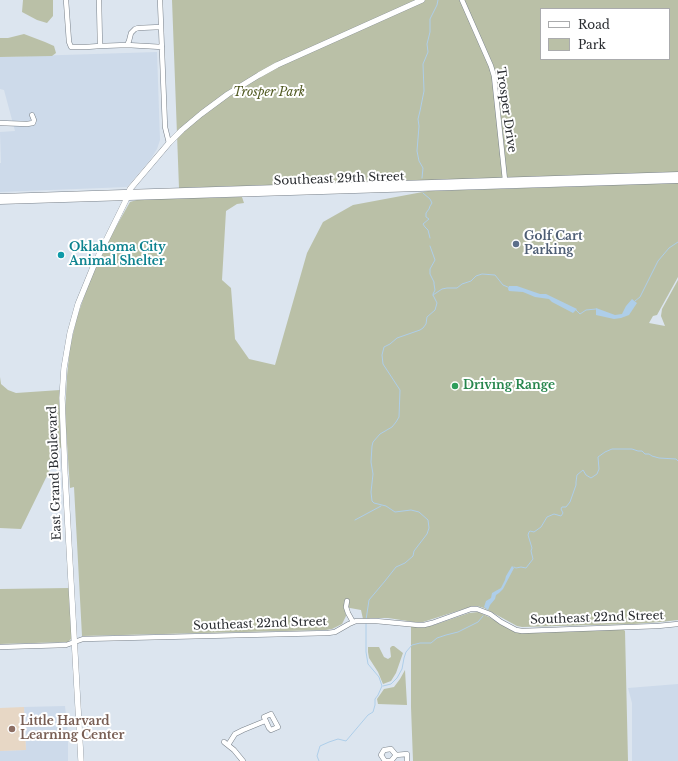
<!DOCTYPE html>
<html>
<head>
<meta charset="utf-8">
<style>
	body { margin:0 }
	#map { position:relative; width:678px; height:761px; overflow:hidden; background:#dce5ef; font-family:"Libre Baskerville",serif }
	canvas { display:block }
	.legend { position:absolute; left:540px; top:8px; width:130px; height:52px; box-sizing:border-box; background:#fff; border:1px solid #aaabad; margin:0; padding:5px 7px; list-style:none; font-size:12px; color:#2a2d31 }
	.legend li { display:flex; align-items:center; gap:8px; height:20px }
	.legend b { width:20px; border:1px solid #aaabad }
</style>
</head>
<body>
<div id="map">
<canvas width="678" height="761"></canvas>
<ul class="legend">
<li><b style="height:5px;background:#fff"></b>Road</li>
<li><b style="height:11px;background:#bac0a7"></b>Park</li>
</ul>
</div>
<script>
const ctx = document.querySelector('canvas').getContext('2d');
ctx.lineJoin = 'round';
function fillPath(path, color) { ctx.fillStyle = color; ctx.fill(path, 'evenodd'); }
const toPath = rows => new Path2D(rows.map(r => 'M' + r).join(''));
function trace(path, color, width, dash) { ctx.strokeStyle = color; ctx.lineWidth = width; ctx.lineCap = dash ? 'butt' : 'round'; ctx.setLineDash(dash || []); ctx.stroke(path); }
function drawText(font, color, halo, rows, align = 'center') {
  ctx.font = font + ' "Libre Baskerville",serif'; ctx.lineWidth = 4; ctx.setLineDash([]); ctx.textBaseline = 'middle'; ctx.strokeStyle = halo; ctx.fillStyle = color; for (const [text, x, y, turn = 0] of rows) {
    ctx.save(); ctx.translate(x, y); ctx.rotate((+turn || 0) * Math.PI / 180); ctx.textAlign = isNaN(turn) ? turn : align; if (halo) ctx.strokeText(text, 0, 0); ctx.fillText(text, 0, 0); ctx.restore();
  }
}
fillPath(toPath([
	[157,52,160,140,157,149,150,160,127,187,0,192,0,163,1,163,0,132,15,131,4,90,0,89,0,57],
	[678,684,678,761,632,761,632,703,628,688],
	[65,706,68,735,68,761,0,761,0,751,26,750,24,707]
]), '#cddaea');
fillPath(toPath([
	[24,707,26,750,0,751,0,708]
]), '#e7d7c5');
fillPath(toPath([
	[23,0,53,0,53,16,47,23,37,20,22,12],
	[172,0,678,0,678,277,657,315,653,316,649,323,665,326,661,316,662,309,678,280,678,620,661,622,634,624,522,627,517,626,484,608,477,606,473,606,423,622,414,622,388,618,370,618,369,619,363,619,361,610,350,608,345,609,346,616,342,624,332,629,326,630,82,636,74,487,70,488,65,414,67,376,70,347,77,317,90,280,97,263,117,225,130,202,140,199,242,197,244,203,237,204,226,211,222,280,231,288,235,339,249,359,275,365,307,253,323,222,353,205,428,191,589,186,591,175,179,188],
	[541,9,669,9,669,59,541,59],
	[24,34,45,42,54,46,56,53,52,56,0,57,0,38,8,38],
	[0,377,1,384,8,390,16,393,60,390,61,447,21,529,0,528],
	[69,588,72,634,71,639,68,642,0,644,0,589],
	[478,612,489,617,511,630,518,632,623,629,625,631,628,761,413,761,411,707,411,625,421,626,434,625,469,613],
	[392,646,394,646,403,653,396,673,391,681,383,684,378,672,369,658,368,652,368,647,379,647,384,657,388,659,391,657,390,648],
	[405,670,407,705,378,704,377,699,384,689,394,687,400,679]
]), '#bac0a7');
fillPath(toPath([
	[509,286,517,286,540,294,546,294,577,309,573,313,552,302,549,299,535,297,523,292,509,291,508,289],
	[632,299,637,303,629,315,621,318,614,319,596,315,596,308,615,315,622,314,626,306],
	[512,566,514,568,503,589,499,593,496,595,495,599,490,605,488,610,484,607,486,601,491,598,492,593,501,588,505,580,506,576]
]), '#aecee9');
trace(toPath([
	[422,178,423,168,419,161,417,151,419,126,418,119,420,111,424,91,423,64,428,52,427,44,430,32,430,19,437,5,438,0],
	[423,193,430,199,432,203,430,206,429,209,426,213,426,217,429,219,423,224,425,227,428,230,430,238],
	[430,246,435,260,430,269,430,274,434,282,434,284,435,290,433,294],
	[433,295,442,289,447,288,457,288,462,284,471,281,476,276,482,274,495,275,503,285,510,288],
	[635,301,640,297,658,261,669,248,678,242],
	[576,310,580,314,586,310,596,309],
	[355,520,381,506],
	[514,567,516,568,521,567,526,568,533,559,531,551,532,548,528,535,529,532,530,531,534,532,541,527,547,517,554,514,561,516,563,513,561,509,562,507,566,507,570,502,576,485,576,482,577,475,583,470,586,475,591,478,597,474,599,469,598,457,605,452,612,449,632,449,638,451,642,451,645,454,649,454,652,456,659,458,676,459,678,461],
	[366,620,369,600,385,581,396,567,405,563,413,556,414,551,427,534,429,528,428,520,419,512,411,510,395,512,386,506,374,503,372,501,371,492,373,474,371,462,372,446,373,442,380,434,392,427,396,422,399,417,400,390,383,364,382,355,384,347,390,344,397,338,420,330,423,328,426,324,427,317,435,310,437,303,433,295],
	[383,686,391,684,397,678,402,669,404,658,406,652,412,645,420,643,431,643,437,638,446,635,458,632,478,622,483,616],
	[319,761,317,756,320,746,329,742,338,739,346,741,368,715,373,712,375,705,375,699,378,695,382,686,379,677,368,664,366,652,366,623]
]), '#aecee9', 1);
const minor = toPath([
	[66,0,69,42,71,47,86,47,100,46,127,45,162,47],
	[99,0,100,46],
	[160,0,165,127,169,143],
	[462,0,491,66,494,76,505,180],
	[127,45,129,41,131,33,135,29,138,28,161,27],
	[0,123,27,124,33,123,34,120,32,115],
	[347,601,346,607,348,613,353,622],
	[0,647,66,645,83,639,328,633,335,632,349,624,356,621,376,621,418,625,424,625,432,623,471,609,477,609,490,614,501,622,516,630,522,631,658,626,678,624],
	[271,714,278,727,271,730,269,728,264,717,271,714],
	[224,742,234,750,243,761],
	[228,745,235,734,243,730,265,721],
	[396,755,391,761,385,761,381,755,384,750,391,749,396,755,407,754,407,761]
]);
const tertiary = toPath([
	[81,761,65,474,62,398,64,368,70,333,78,304,94,265,126,200,130,189,169,143,182,130,201,114,228,94,259,75,277,65,422,0]
]);
const secondary = toPath([
	[0,197,678,175],
	[0,201,678,180]
]);
trace(minor, '#788089', 5.5);
trace(tertiary, '#788089', 6);
trace(secondary, '#788089', 7);
trace(minor, '#fff', 4.5);
trace(tertiary, '#fff', 5.5);
trace(secondary, '#fff', 6);
for (const [x, y, r, color] of [
	[516,244,4,"#5c6f8a"],
	[61,255,4,"#0f9aa8"],
	[455,386,4,"#2e9e5b"],
	[12,729,4,"#8d6e63"]
]) { const dot = new Path2D(); dot.arc(x, y, r, 0, 2 * Math.PI); ctx.fillStyle = color; ctx.fill(dot); trace(dot, '#fff', 1.5); }
drawText('italic 12px', '#515a22', '#fff', [
	["Trosper Park",269,93]
]);
drawText('12px', '#2a2d31', '#fff', [
	["Trosper Drive",506,110,82],
	["Southeast 29th Street",339,179,-2],
	["East Grand Boulevard",55,473,-92],
	["Southeast 22nd Street",597,618,-2],
	["Southeast 22nd Street",260,624,-2]
]);
drawText('bold 12px', '#4e5e75', '#fff', [
	["Golf Cart",524,237],
	["Parking",524,251]
], 'left');
drawText('bold 12px', '#0d838f', '#fff', [
	["Oklahoma City",69,248],
	["Animal Shelter",69,262]
], 'left');
drawText('bold 12px', '#27864d', '#fff', [
	["Driving Range",463,386]
], 'left');
drawText('bold 12px', '#785e54', '#fff', [
	["Little Harvard",20,722],
	["Learning Center",20,736]
], 'left');
</script>
</body>
</html>
